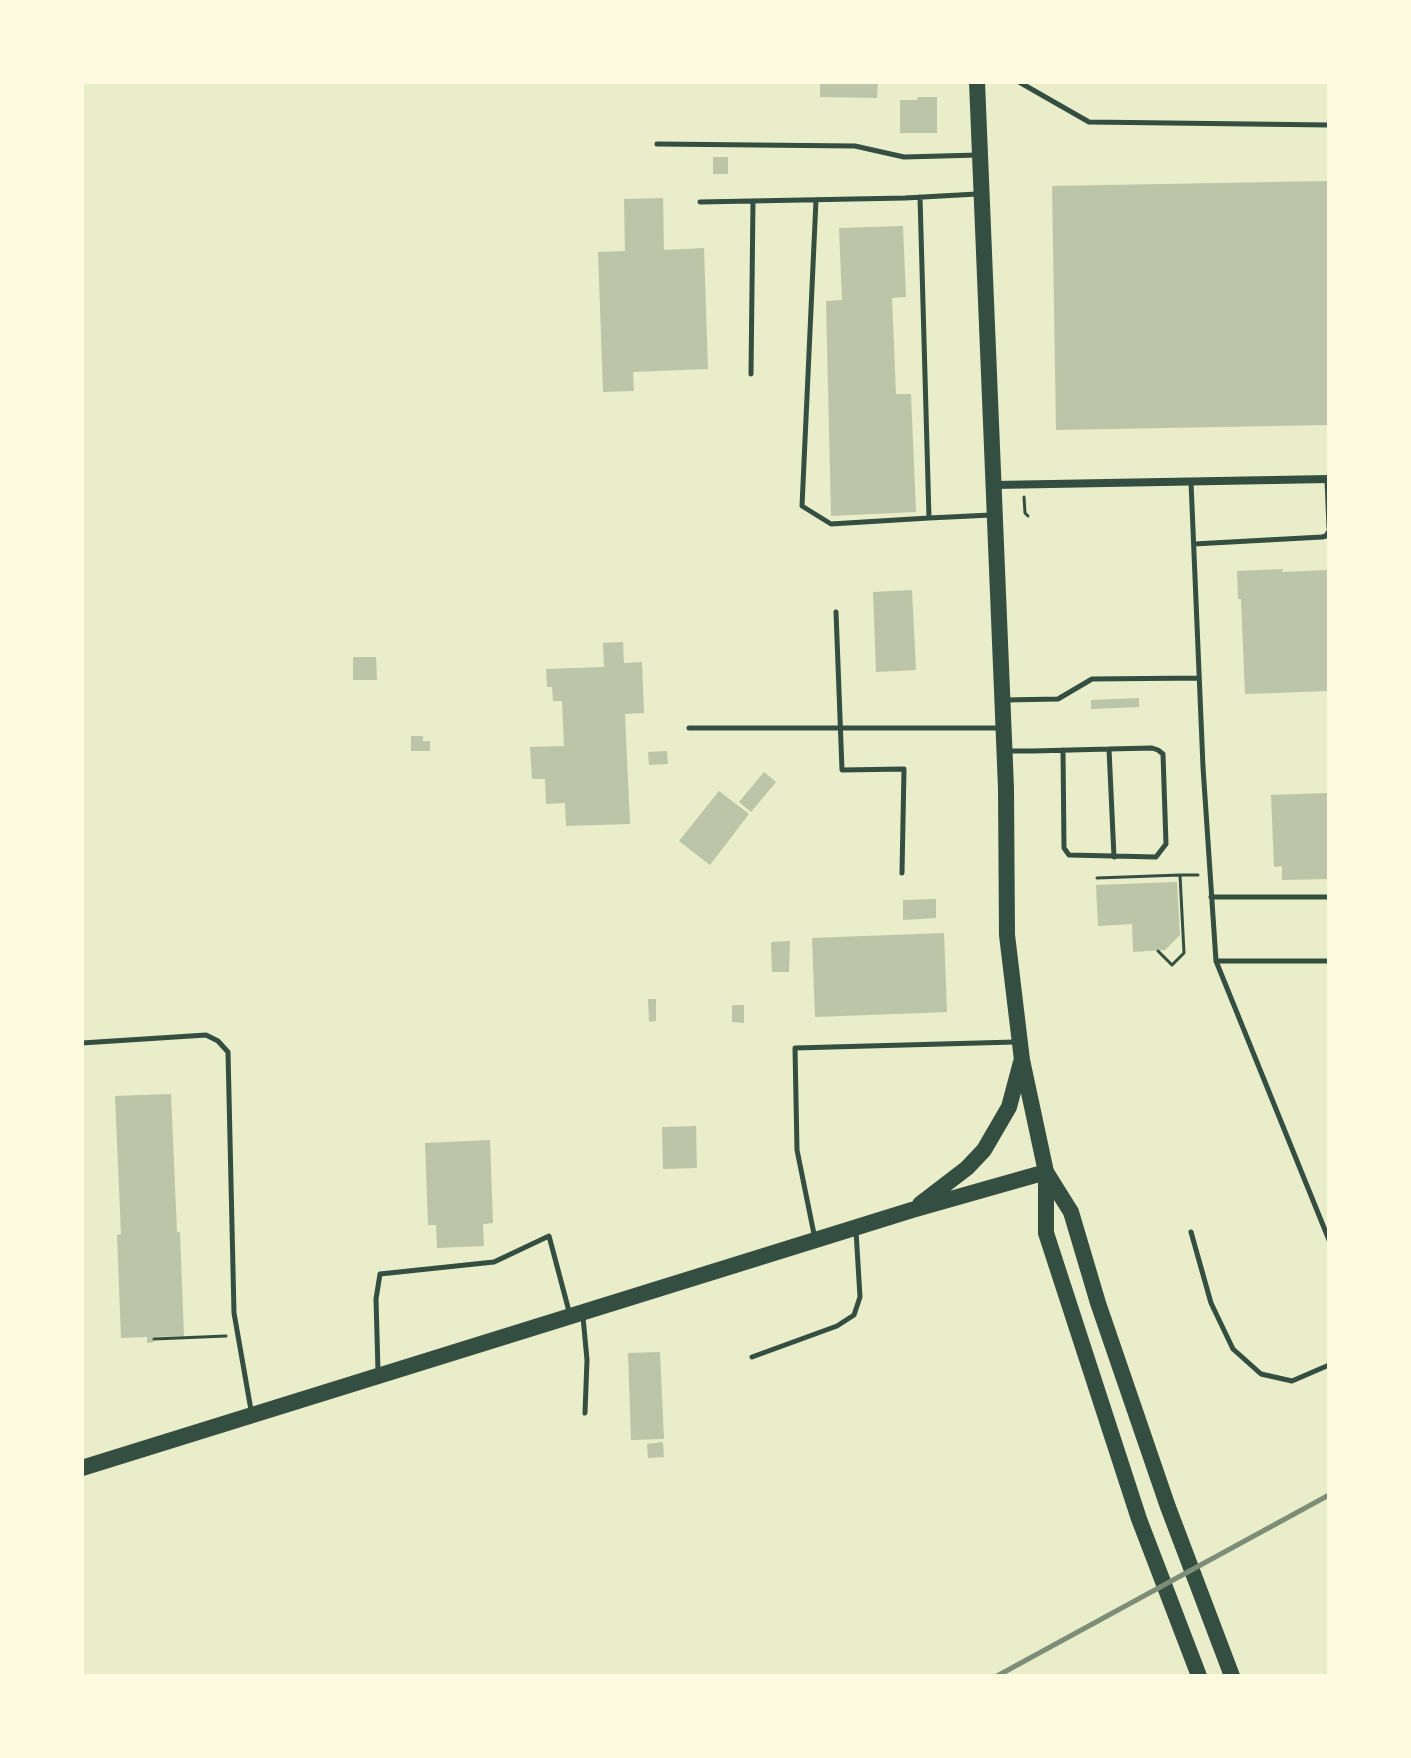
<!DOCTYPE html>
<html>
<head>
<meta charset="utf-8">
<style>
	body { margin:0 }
	#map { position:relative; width:1411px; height:1758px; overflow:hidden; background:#e9edc9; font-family:"Golos Text",sans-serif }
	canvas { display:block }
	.frame { position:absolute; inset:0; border:84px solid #fefae0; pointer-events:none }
</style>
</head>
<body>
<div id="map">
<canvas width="1411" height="1758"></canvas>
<div class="frame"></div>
</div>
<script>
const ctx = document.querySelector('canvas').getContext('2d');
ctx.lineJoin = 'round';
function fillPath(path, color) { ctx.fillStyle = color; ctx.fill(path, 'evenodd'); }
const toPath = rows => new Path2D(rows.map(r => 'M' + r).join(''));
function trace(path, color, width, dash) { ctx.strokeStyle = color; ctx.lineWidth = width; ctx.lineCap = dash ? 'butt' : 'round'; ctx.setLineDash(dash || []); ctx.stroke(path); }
fillPath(toPath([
	[820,82,878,82,877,98,820,97],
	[918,97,937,97,937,133,900,133,900,100,917,100],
	[713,157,728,157,728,174,713,174],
	[1329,181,1329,425,1056,430,1052,186],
	[663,198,664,250,704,248,708,369,633,372,634,391,603,392,598,252,625,251,624,199],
	[903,226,906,297,892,298,896,394,911,394,916,512,831,516,826,301,842,300,839,228],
	[1283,569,1282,572,1329,570,1329,691,1245,694,1241,599,1238,599,1237,571],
	[912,590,916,670,876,672,873,592],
	[623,642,624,663,642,662,644,713,625,714,630,824,566,826,565,803,546,804,545,779,532,779,530,747,564,746,562,701,553,701,552,687,547,687,546,669,604,667,603,643],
	[353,657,376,657,377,680,353,680],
	[1139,698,1139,707,1091,709,1091,700],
	[411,736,423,736,423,741,430,741,430,751,411,751],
	[667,751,668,764,649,765,648,752],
	[764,772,776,782,751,812,739,802],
	[719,791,749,814,710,865,679,841],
	[1327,793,1329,879,1282,880,1282,866,1274,867,1271,795],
	[1177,882,1180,935,1165,950,1133,952,1132,924,1098,926,1096,885],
	[936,899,936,918,903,920,903,900],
	[944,933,947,1012,815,1017,812,938],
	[790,941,789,972,772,972,771,942],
	[648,999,656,999,656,1021,649,1022],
	[732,1005,744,1005,744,1023,732,1022],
	[171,1094,177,1232,180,1232,184,1336,154,1337,154,1342,147,1343,147,1337,121,1338,117,1235,121,1234,115,1096],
	[696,1126,697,1168,663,1169,662,1127],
	[490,1140,493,1223,483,1224,484,1246,437,1248,436,1225,428,1225,425,1143],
	[660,1352,664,1439,631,1440,628,1353],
	[663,1442,664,1457,648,1458,647,1444]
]), '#bcc5a7');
trace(toPath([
	[1024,497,1025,513,1028,516],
	[1181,875,1198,875],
	[1097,878,1180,875,1184,953,1172,965,1158,951],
	[154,1339,226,1336]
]), '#344e41', 3);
trace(toPath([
	[1019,82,1089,122,1329,125],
	[657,144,855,146,904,157,979,155],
	[920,197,929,518,991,515],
	[816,200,802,506,831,524,929,518],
	[700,202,905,198,977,194],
	[751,374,753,201],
	[1327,479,1329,528],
	[1191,482,1203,767,1216,961,1329,1240],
	[1194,544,1322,537,1326,536,1329,531],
	[836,612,842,770,904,769,902,873],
	[1005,700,1058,699,1092,679,1199,678],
	[689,728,999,728],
	[1109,749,1114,857],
	[1006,751,1033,751,1109,749,1152,748,1158,750,1163,754,1166,844,1156,857,1069,855,1064,848,1063,750],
	[1211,897,1329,897],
	[1216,961,1329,961],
	[82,1043,206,1035,218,1041,228,1052,234,1313,251,1410],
	[1191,1232,1211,1303,1233,1349,1261,1374,1292,1381,1329,1365],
	[815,1239,797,1150,795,1048,1015,1042],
	[583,1317,587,1360,585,1413],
	[752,1357,837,1326,854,1315,860,1297,856,1231],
	[378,1371,376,1299,380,1274,494,1262,549,1236,570,1315]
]), '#344e41', 5);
trace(toPath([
	[995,485,1329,479]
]), '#344e41', 8);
trace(toPath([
	[1046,1172,1071,1212,1098,1303,1168,1507,1232,1676],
	[1046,1173,1046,1233,1139,1519,1199,1676]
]), '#344e41', 16);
trace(toPath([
	[920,1204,967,1168,984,1150,1009,1107,1021,1062],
	[82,1468,912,1210,1046,1172,1022,1060,1007,935,1006,788,977,82]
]), '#344e41', 16);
trace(toPath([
	[997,1676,1329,1495]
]), '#7c8e77', 5);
</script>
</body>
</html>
